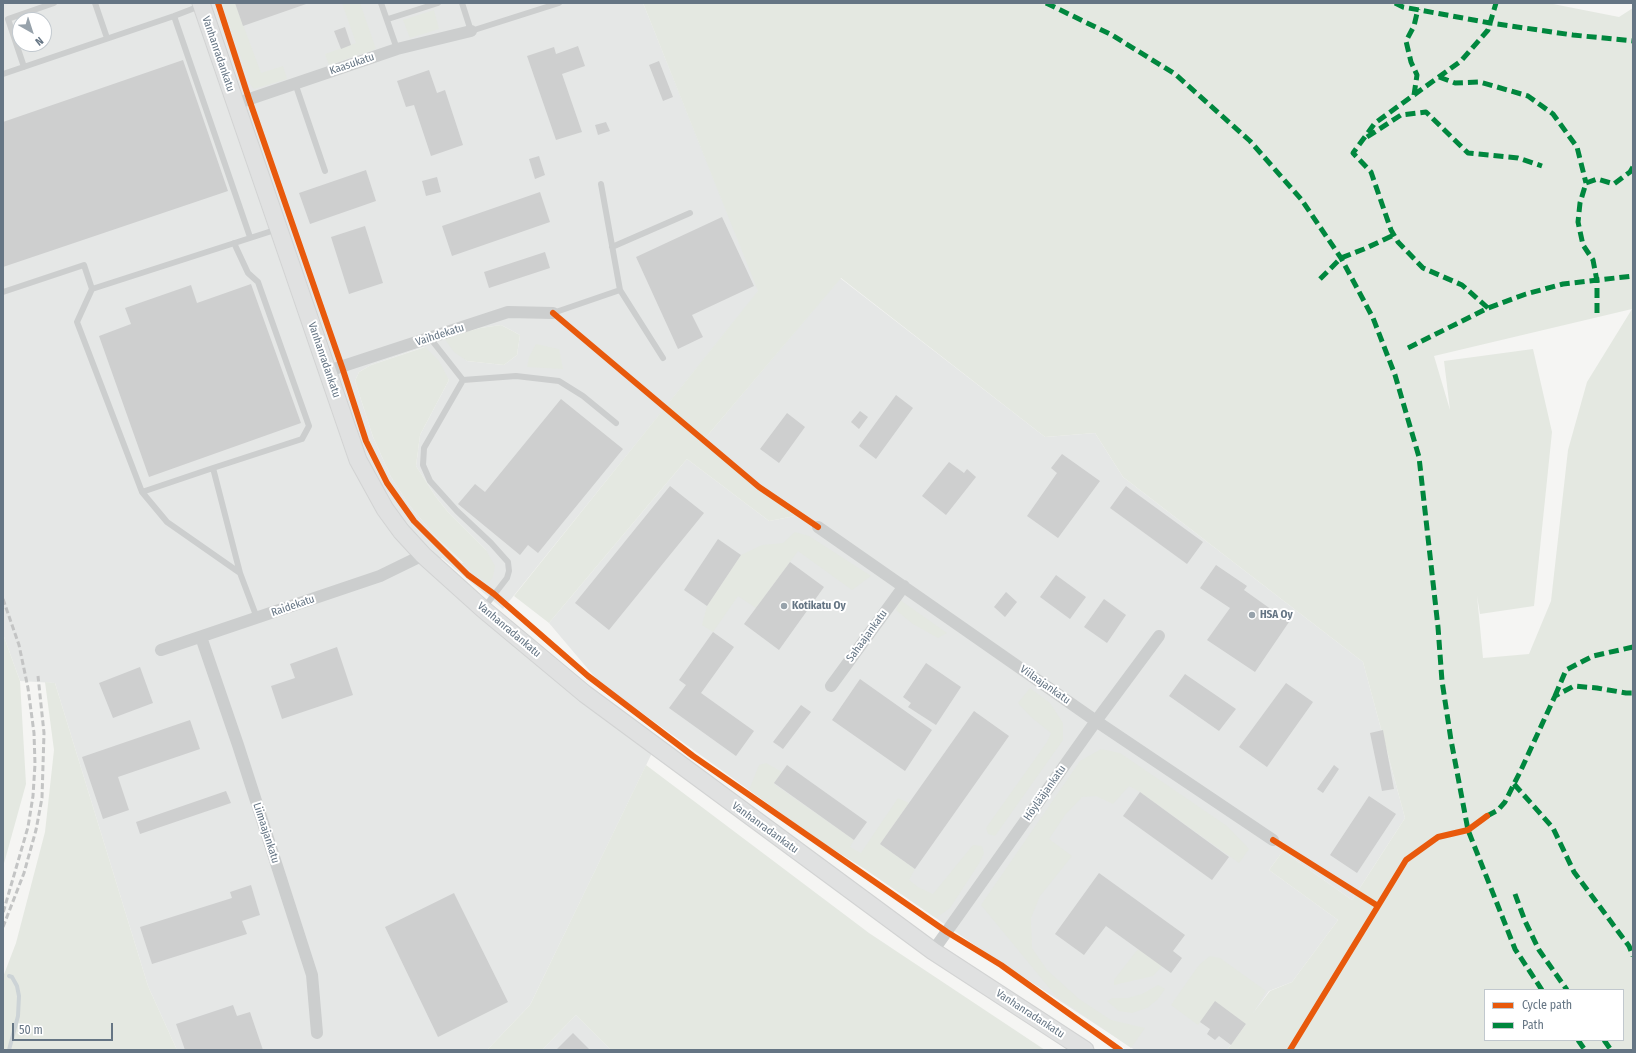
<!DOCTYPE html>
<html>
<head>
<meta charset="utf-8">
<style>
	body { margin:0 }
	#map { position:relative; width:1636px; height:1053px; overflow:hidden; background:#f5f5f3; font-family:"Fira Sans Condensed",sans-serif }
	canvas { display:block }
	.frame { position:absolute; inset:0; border:4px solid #657584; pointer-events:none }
	.legend { position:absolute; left:1484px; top:989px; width:140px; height:52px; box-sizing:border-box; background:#fff; border:1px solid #c1c8ce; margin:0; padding:5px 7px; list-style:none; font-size:12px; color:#657584 }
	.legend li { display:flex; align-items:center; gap:8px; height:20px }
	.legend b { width:20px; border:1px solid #c1c8ce }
	.north { position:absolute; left:12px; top:12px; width:40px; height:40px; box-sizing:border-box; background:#fff; border:1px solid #c1c8ce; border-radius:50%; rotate:141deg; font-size:11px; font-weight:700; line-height:16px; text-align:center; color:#657584 }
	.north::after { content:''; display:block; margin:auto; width:14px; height:18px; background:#97a2ab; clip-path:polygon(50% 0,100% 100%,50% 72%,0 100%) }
	.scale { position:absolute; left:12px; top:1023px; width:101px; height:18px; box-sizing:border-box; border:2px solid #657584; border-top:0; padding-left:5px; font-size:12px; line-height:14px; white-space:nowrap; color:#657584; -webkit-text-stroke:3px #fff; paint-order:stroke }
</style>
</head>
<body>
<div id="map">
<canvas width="1636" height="1053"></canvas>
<div class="frame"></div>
<ul class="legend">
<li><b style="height:5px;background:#e8590c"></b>Cycle path</li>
<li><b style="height:5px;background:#00873e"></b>Path</li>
</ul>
<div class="north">N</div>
<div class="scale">50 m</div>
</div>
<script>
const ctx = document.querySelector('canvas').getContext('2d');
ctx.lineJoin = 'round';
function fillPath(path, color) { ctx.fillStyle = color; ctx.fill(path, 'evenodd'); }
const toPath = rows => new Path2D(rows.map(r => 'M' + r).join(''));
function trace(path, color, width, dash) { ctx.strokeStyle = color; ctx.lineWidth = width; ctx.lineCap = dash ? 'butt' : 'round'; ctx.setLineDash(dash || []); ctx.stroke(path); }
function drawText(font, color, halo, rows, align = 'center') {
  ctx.font = font + ' "Fira Sans Condensed",sans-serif'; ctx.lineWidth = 4; ctx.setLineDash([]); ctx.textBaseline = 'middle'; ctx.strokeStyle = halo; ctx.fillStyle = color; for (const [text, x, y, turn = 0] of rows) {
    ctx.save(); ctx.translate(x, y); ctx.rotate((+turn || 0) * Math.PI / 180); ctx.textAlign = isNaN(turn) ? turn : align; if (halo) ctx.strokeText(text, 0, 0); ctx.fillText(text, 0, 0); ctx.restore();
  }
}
fillPath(toPath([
	[3,3,643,3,759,291,503,609,442,558,423,566,530,659,652,753,530,1005,487,1050,177,1050,148,986,55,683,20,681,3,634],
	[20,20,44,20,44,44,20,44],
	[501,325,520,335,517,355,504,365,467,361,444,338,480,328],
	[424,347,449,380,420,435,416,466,436,497,448,512,486,550,462,563,436,537,409,505,391,477,373,437,355,381,359,372,371,365],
	[840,278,1045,437,1095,433,1123,477,1363,662,1405,818,1352,900,1283,851,1269,870,1338,920,1292,982,1269,991,1227,1050,1135,1050,979,948,865,869,820,841,599,682,549,623,687,459,769,521,795,516,702,442],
	[576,1015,611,1050,542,1050]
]), '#e5e7e6');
fillPath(toPath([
	[222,3,235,3,261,73,283,66,287,79,254,89,250,84],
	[342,3,360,3,376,49,329,65,325,54,356,43],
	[643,3,1548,3,1619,17,1633,8,1633,1050,1227,1050,1246,1024,1216,1002,1198,1025,1171,1005,1199,965,1210,956,1220,958,1266,991,1253,1013,1270,991,1292,982,1338,920,1269,870,1283,851,1352,900,1405,818,1363,662,1123,477,1095,433,1045,437,841,278,702,442,795,516,769,521,687,459,549,623,514,596,758,291],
	[1632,309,1587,382,1568,450,1551,601,1529,654,1483,658,1477,596,1480,614,1534,606,1552,432,1533,349,1444,361,1450,410,1434,356],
	[1485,990,1623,990,1623,1040,1485,1040],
	[434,10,439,29,410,38,403,20],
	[501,325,520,335,517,355,504,365,467,361,454,352,444,338,480,328],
	[536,344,559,349,563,369,527,367,529,357],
	[425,347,439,361,449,380,420,435,416,466,436,497,448,512,486,550,495,566,493,577,488,583,477,576,436,537,409,505,391,477,373,437,355,381,359,372,371,365],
	[795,532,809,536,871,576,852,590,798,551,756,608,738,596,713,632,702,625,707,606,741,555,762,545,783,543],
	[900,600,947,633,938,638,913,624,896,610],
	[3,634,20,681,26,784,3,867],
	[45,682,55,683,148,986,177,1050,3,1050,3,977,16,943,45,832,54,750],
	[1030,688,1050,703,1063,723,1063,740,995,836,988,834,986,828,1047,742,1051,733,1031,717,1018,703],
	[1101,749,1120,753,1227,826,1249,849,1239,863,1140,792,1129,786,1113,804,1096,796,1082,797,1065,815,1049,839,1072,856,1040,896,1031,918,1032,948,1047,970,1079,999,1111,1020,1145,1028,1131,1048,1056,996,981,905,1080,761],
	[766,763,782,772,774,784,854,840,850,847,861,853,898,798,909,803,880,844,915,869,909,880,918,887,933,894,973,845,982,846,984,853,980,862,950,908,936,918,865,869,820,841,749,790,759,765],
	[646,765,869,933,1045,1050,611,1050,576,1015,542,1050,487,1050,530,1005],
	[1138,949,1162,966,1153,976,1114,985,1114,980],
	[1158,985,1165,989,1158,999,1147,1008,1132,1013,1119,1011,1107,1001,1113,998,1128,998,1142,994]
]), '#e4e8e1');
trace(toPath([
	[9,1050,18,1016,19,996,17,986,12,977,9,976]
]), '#ccd3d6', 4);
fillPath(toPath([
	[235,3,309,3,243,26],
	[345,27,351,45,341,49,334,31],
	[578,46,585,66,562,74,582,132,556,140,527,56,554,47,556,54],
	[183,60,228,191,3,267,3,122],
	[659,61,673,97,663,101,649,65],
	[429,70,437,93,445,90,463,145,431,156,414,105,406,107,397,81],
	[606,122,610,131,598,135,595,125],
	[539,156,545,175,535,179,529,159],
	[366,170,376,201,310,224,299,193],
	[437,177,441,192,426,196,422,181],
	[540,192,550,222,452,256,442,226],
	[722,217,754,286,692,315,703,337,678,349,636,257],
	[365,226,383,283,349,294,331,237],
	[545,252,550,268,489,288,484,272],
	[251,284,301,423,149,477,99,336,131,324,125,308,191,285,197,303],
	[896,395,913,408,876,459,859,446],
	[561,399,623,449,538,553,528,545,520,555,458,504,475,484,485,492],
	[860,411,868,417,859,429,851,422],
	[787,413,805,427,779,463,760,449],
	[1062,454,1100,481,1058,538,1027,516,1057,473,1051,468],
	[949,462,964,473,967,469,976,477,946,515,922,496],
	[670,486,704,513,609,630,575,603],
	[1126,486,1203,542,1187,564,1110,508],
	[718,539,741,555,707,606,684,590],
	[790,562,824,587,779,650,744,624],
	[1216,565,1247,586,1244,590,1289,622,1255,672,1207,640,1230,608,1200,588],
	[1056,575,1086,597,1070,619,1040,597],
	[1006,592,1017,602,1005,617,994,607],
	[1104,599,1126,615,1107,643,1084,627],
	[713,632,734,647,701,693,754,731,736,756,669,708,686,685,679,680],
	[337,647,353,695,282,719,271,686,295,678,290,664],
	[926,663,961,687,936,725,908,707,911,703,903,697],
	[140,667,153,703,113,718,99,683],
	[1185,674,1236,709,1219,731,1169,696],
	[860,679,932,730,905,771,832,720],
	[1286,683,1313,702,1267,767,1239,747],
	[801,705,811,712,783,749,773,742],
	[974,711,1009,736,915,869,880,844],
	[190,720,200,749,118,777,129,810,103,819,82,757],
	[1383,730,1394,789,1382,791,1370,733],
	[787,765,867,822,854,840,774,783],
	[1334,765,1339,769,1323,793,1317,789],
	[226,791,231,803,140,834,136,822],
	[1140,792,1229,857,1212,880,1123,816],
	[1369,796,1396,814,1357,873,1330,855],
	[1099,873,1185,935,1173,951,1182,958,1171,973,1106,926,1084,955,1055,934],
	[251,885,260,915,242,921,247,934,152,964,140,927,232,898,230,892],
	[454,893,508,1002,438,1037,385,927],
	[1215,1001,1246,1024,1231,1045,1219,1036,1215,1040,1207,1034,1210,1029,1200,1022],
	[233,1005,237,1016,250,1012,263,1050,185,1050,176,1024],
	[573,1033,590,1050,556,1050]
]), '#cecfcf');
const secondary = toPath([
	[201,3,358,460,385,509,401,531,423,555,483,609,585,694,933,951,1085,1050]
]);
trace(secondary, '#d2d3d3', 19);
trace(toPath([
	[95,3,107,38],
	[381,3,397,49],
	[462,3,471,31,559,3],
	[174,16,250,237],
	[388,19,438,3],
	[24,67,8,19,54,3],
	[3,74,174,16,200,6],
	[295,83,325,171],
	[601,184,620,290],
	[612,247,690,213],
	[92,289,77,322,142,492,167,522,240,573,257,618],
	[3,292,84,265,92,289,278,229],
	[553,313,620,290,663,358],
	[430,338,463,380,516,376,559,381,583,396,616,423],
	[463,380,424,448,423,465,430,481,457,511,491,543,508,562,509,571,507,578,483,609],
	[213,468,302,439,309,426,258,282,248,273,234,243],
	[142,492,213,468,240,573]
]), '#cccece', 6);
trace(toPath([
	[235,104,397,49,471,31],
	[328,371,508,312,553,313],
	[818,527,1096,721,1273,840],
	[201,637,238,745,312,975,317,1033],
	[161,650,380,576,423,555],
	[831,686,904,586],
	[933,951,1096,721,1159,636]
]), '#cccece', 12);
trace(secondary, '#e0e1e1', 17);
trace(toPath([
	[3,599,19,645,28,688,34,733,35,764,33,796,28,827,3,913],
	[3,927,24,873,36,830,42,798,44,733,38,676]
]), '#c3c4c4', 3, [6, 3]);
trace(toPath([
	[1046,3,1112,35,1175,74,1250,141,1301,199,1341,258,1373,318,1395,375,1419,457,1438,627,1442,681,1451,740,1468,830,1515,949,1542,990],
	[1395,3,1403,7,1490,23,1573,35,1633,41],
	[1439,77,1455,83,1480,82,1528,96,1553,114,1577,147,1586,183],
	[1414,95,1417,75,1411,62,1406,41,1414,26,1418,9],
	[1367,137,1401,115,1426,112,1468,153,1518,158,1542,166],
	[1320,279,1341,258,1364,249,1394,235],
	[1488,308,1462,285,1423,268,1398,242,1391,230,1371,172,1353,153,1375,123,1461,61,1488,30,1496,3],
	[1597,313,1597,281,1593,260,1583,245,1578,222,1580,203,1586,183,1597,179,1614,184,1630,172,1633,167],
	[1408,348,1488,308,1526,294,1563,284,1633,276],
	[1555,696,1566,670,1593,656,1633,647],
	[1514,784,1553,828,1574,872,1629,946,1633,956],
	[1487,816,1498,810,1505,802,1521,770,1555,696,1574,686,1597,688,1626,693,1633,693],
	[1515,894,1525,921,1539,950,1567,990],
	[1578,1040,1585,1050],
	[1604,1040,1611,1050]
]), '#00873e', 5, [10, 5]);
trace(toPath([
	[218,3,249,99,342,367,366,441,387,483,414,521,468,575,494,594,588,676,693,756,947,932,1001,965,1120,1050],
	[553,313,759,487,818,527],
	[1273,840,1378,906,1406,860,1438,837,1468,830,1487,816],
	[1290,1050,1378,906]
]), '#e8590c', 6);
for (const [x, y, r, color] of [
	[784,606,4,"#97a2ab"],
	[1252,615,4,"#97a2ab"]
]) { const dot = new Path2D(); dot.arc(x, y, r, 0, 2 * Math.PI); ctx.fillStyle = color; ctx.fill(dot); trace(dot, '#fff', 1.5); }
drawText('11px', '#657584', '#fff', [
	["Vanhanradankatu",218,54,71],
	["Kaasukatu",352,64,-19],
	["Vaihdekatu",440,335,-18],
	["Vanhanradankatu",324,360,71],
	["Raidekatu",293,606,-19],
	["Vanhanradankatu",509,630,40],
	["Sahaajankatu",867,636,-54],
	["Viilaajankatu",1045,685,35],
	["Höylääjankatu",1045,793,-55],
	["Vanhanradankatu",765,828,36],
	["Liimaajankatu",266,833,72],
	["Vanhanradankatu",1030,1014,33]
]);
drawText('bold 11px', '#657584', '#fff', [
	["Kotikatu Oy",792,606],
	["HSA Oy",1260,615]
], 'left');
</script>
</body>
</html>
